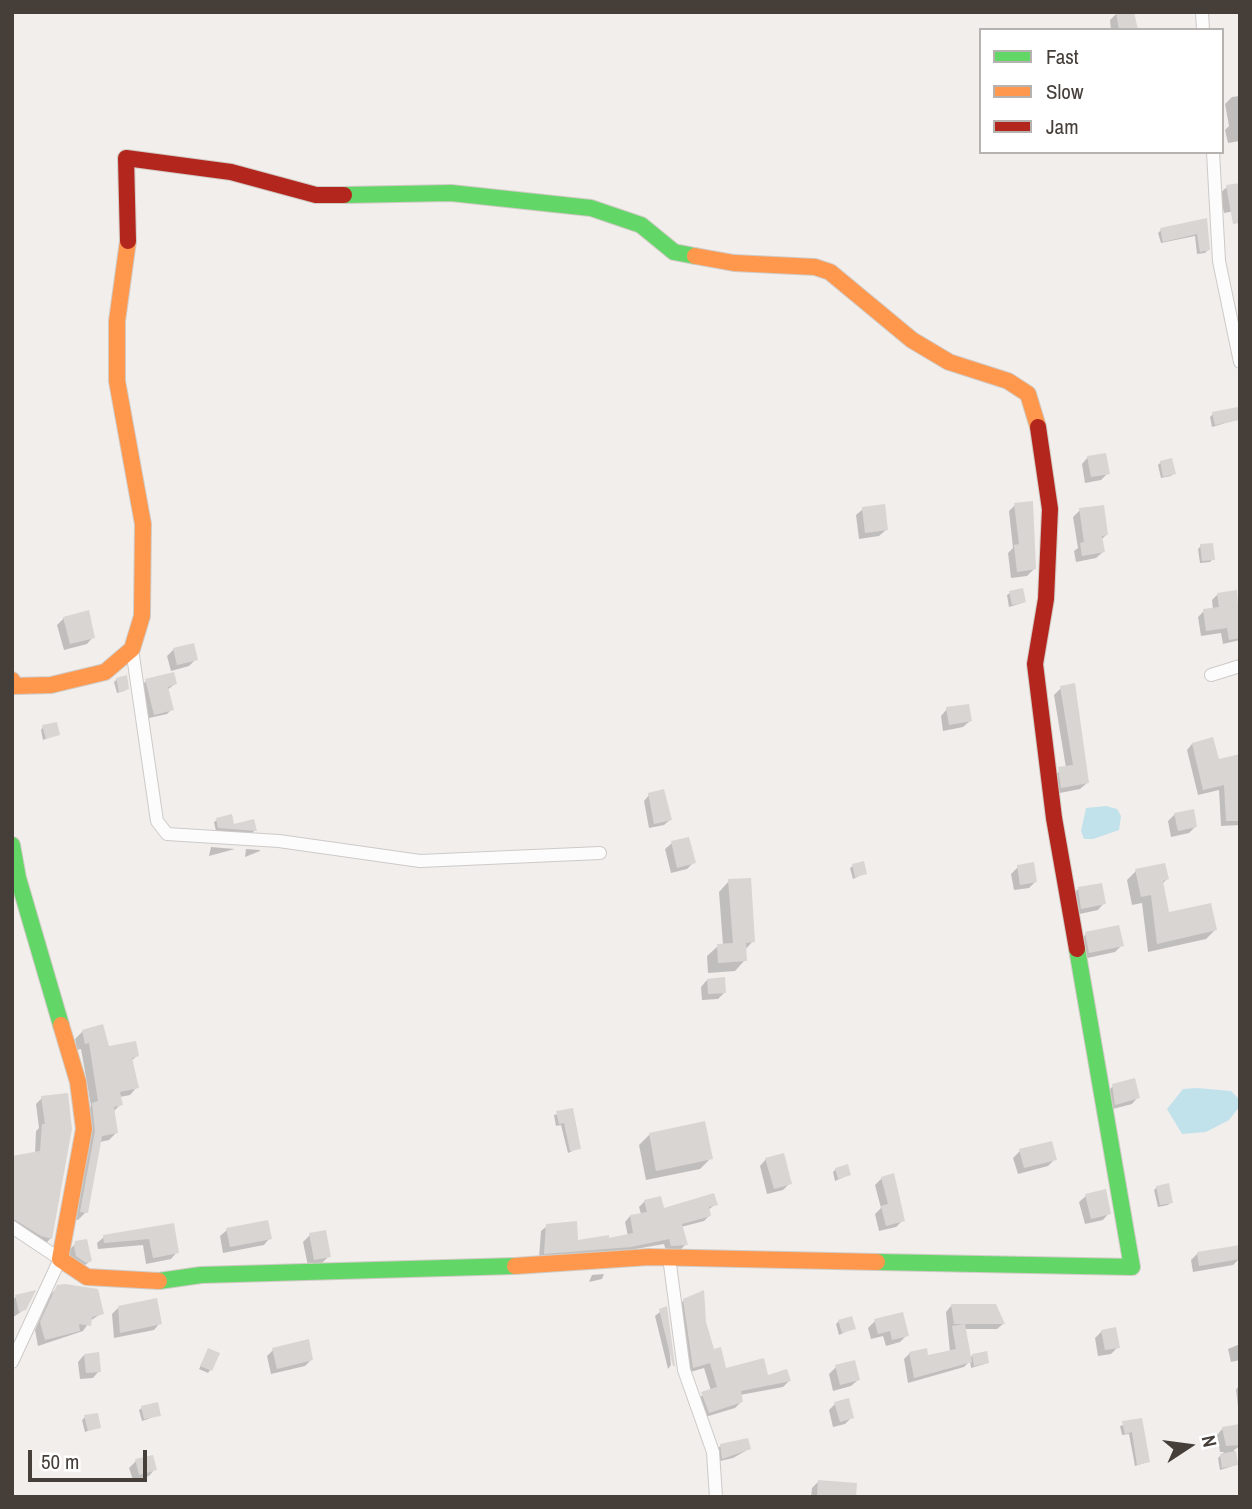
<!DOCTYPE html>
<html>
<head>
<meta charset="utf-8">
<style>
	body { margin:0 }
	#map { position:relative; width:1252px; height:1509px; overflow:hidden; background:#f1eeec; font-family:"Archivo Narrow",sans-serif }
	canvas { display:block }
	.frame { position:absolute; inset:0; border:14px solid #463e39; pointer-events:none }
	.legend { position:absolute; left:979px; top:28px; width:245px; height:126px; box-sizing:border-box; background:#fff; border:2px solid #b5b2b0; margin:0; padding:9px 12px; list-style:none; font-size:21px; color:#463e39 }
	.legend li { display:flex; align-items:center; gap:14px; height:35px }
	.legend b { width:35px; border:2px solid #b5b2b0 }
	.north { position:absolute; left:1154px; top:1411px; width:70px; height:70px; -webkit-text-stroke:5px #fff; paint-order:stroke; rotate:77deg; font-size:19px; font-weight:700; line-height:28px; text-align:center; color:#463e39 }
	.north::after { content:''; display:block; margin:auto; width:24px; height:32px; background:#463e39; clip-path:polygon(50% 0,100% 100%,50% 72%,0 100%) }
	.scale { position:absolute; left:28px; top:1450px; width:119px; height:32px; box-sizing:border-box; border:4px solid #463e39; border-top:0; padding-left:9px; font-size:21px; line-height:24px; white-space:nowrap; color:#463e39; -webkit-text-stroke:5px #fff; paint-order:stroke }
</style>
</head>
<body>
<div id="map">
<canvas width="1252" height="1509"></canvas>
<div class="frame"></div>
<ul class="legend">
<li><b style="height:9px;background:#63d668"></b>Fast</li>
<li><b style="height:9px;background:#ff974d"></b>Slow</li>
<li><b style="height:9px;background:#b3261e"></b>Jam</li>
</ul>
<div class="north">N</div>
<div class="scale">50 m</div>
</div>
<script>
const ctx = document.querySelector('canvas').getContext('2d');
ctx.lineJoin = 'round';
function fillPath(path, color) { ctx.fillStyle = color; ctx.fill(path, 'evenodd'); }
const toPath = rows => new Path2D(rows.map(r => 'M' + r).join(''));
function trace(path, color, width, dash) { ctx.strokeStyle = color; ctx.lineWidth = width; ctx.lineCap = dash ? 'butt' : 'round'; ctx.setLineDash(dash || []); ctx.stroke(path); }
fillPath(toPath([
	[1106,806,1117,809,1121,816,1119,830,1093,839,1084,839,1081,831,1086,808],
	[1197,1088,1231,1091,1240,1100,1240,1106,1229,1120,1206,1132,1182,1134,1167,1109,1183,1089]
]), '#c1e2ea');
fillPath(toPath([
	[1116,14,1135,30,1111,30,1110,20],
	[1240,96,1240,141,1228,143,1225,130,1229,126,1225,104,1232,97],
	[1227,187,1240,210,1224,213,1220,193],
	[1205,221,1208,250,1205,253,1197,254,1195,236,1161,243,1158,233,1161,230],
	[1213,414,1239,419,1212,427,1210,417],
	[1088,457,1108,473,1101,480,1085,483,1082,464],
	[1161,462,1174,473,1171,476,1161,478,1158,465],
	[1015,505,1034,569,1027,576,1011,578,1008,553,1013,548,1009,511],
	[863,509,886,530,879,536,859,539,856,515],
	[1080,510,1107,534,1101,540,1103,552,1096,558,1076,562,1074,551,1078,548,1073,517],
	[1201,546,1213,559,1210,562,1200,563,1198,549],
	[1235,592,1240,640,1223,644,1221,633,1201,636,1198,617,1204,611,1213,609,1212,600,1218,594],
	[1010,593,1025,602,1009,607,1007,595],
	[64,618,93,637,87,644,64,650,57,625],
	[174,649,196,659,189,666,171,671,167,656],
	[117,679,127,689,124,691,117,693,114,682],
	[146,681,175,684,167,690,172,709,167,714,149,718,141,686],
	[1061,688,1087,783,1080,789,1055,794,1052,776,1066,768,1054,695],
	[947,709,970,721,963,727,943,731,941,716],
	[43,727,58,734,43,740,41,730],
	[1192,744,1218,761,1240,757,1240,825,1221,826,1219,790,1198,795,1187,750],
	[649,795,670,820,664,825,649,828,644,801],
	[1175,814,1195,827,1189,833,1171,837,1168,821],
	[217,820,233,826,255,830,252,833,216,831,214,822],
	[672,843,694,862,687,869,671,873,665,849],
	[211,847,235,849,209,856],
	[246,849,260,850,260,851,245,857],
	[853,866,865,873,853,879,850,868],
	[1018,867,1036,881,1029,888,1014,890,1011,874],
	[1136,871,1167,879,1162,884,1168,914,1215,930,1206,939,1148,952,1142,903,1132,905,1127,880],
	[729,881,753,941,745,950,745,960,735,971,708,973,707,956,718,946,723,945,719,892],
	[1078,889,1104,903,1098,910,1075,915,1072,896],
	[1086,934,1122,945,1115,952,1083,959,1080,941],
	[707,980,725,992,718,999,702,1000,701,987],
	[83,1031,107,1048,137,1056,131,1061,137,1087,130,1095,120,1097,121,1104,113,1112,116,1133,109,1140,100,1142,86,1212,78,1220,74,1219,85,1112,91,1106,81,1049,77,1050,75,1039],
	[1113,1086,1138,1097,1132,1104,1109,1110,1106,1093],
	[66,1095,51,1238,45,1244,12,1227,12,1158,35,1154,36,1131,39,1128,36,1104,42,1098],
	[571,1110,579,1148,568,1153,561,1125,556,1126,554,1115],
	[649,1135,711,1158,700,1169,646,1180,639,1145],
	[1020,1151,1055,1159,1048,1166,1018,1174,1013,1158],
	[766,1159,790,1183,783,1190,767,1194,760,1166],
	[836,1169,849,1175,835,1181,833,1172],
	[882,1178,903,1220,896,1227,879,1231,875,1214,881,1208,875,1185],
	[1157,1187,1171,1202,1168,1205,1158,1207,1154,1190],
	[1086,1196,1109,1213,1103,1220,1085,1224,1079,1202],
	[645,1201,662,1210,716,1204,708,1210,709,1216,704,1221,681,1227,686,1244,680,1250,666,1251,664,1244,624,1251,539,1258,541,1231,547,1226,576,1242,628,1236,625,1222,630,1216,641,1214,639,1207],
	[172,1225,177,1252,171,1259,146,1264,143,1245,98,1249,97,1243,104,1237],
	[227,1230,270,1238,264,1245,223,1253,220,1236],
	[310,1235,329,1256,322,1263,308,1266,303,1242],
	[76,1243,90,1261,83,1267,70,1263,69,1250],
	[1197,1254,1240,1258,1233,1265,1193,1272,1191,1260],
	[604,1274,602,1279,589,1282,592,1275],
	[58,1287,102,1313,90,1321,83,1331,38,1346,35,1330,51,1294],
	[16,1297,25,1309,12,1318,12,1300],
	[684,1300,705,1322,713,1351,725,1370,789,1381,783,1387,740,1395,741,1402,735,1408,702,1418,696,1399,711,1391,704,1368,687,1373,678,1307],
	[951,1306,1003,1324,997,1329,964,1329,970,1358,973,1355,988,1363,971,1368,970,1361,964,1367,908,1383,904,1359,910,1353,927,1357,950,1352,946,1312],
	[118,1308,160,1323,154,1330,114,1338,112,1314],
	[665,1308,671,1365,668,1369,655,1316],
	[839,1321,854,1328,839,1335,836,1324],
	[875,1321,907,1335,900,1342,886,1346,883,1336,871,1339,868,1328],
	[1102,1331,1118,1347,1111,1354,1098,1356,1095,1338],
	[1240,1344,1240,1360,1231,1362,1228,1349],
	[209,1350,210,1370,208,1373,199,1369],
	[273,1350,311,1360,305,1366,271,1374,267,1356],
	[84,1355,99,1371,93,1378,80,1379,78,1362],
	[836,1367,858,1380,851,1386,833,1391,829,1374],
	[1238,1387,1240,1406,1238,1406,1236,1390],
	[835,1404,852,1417,845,1424,833,1427,829,1410],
	[142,1408,159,1415,142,1421,139,1410],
	[85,1417,99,1427,85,1432,82,1420],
	[1140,1420,1148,1462,1135,1466,1129,1434,1122,1435,1120,1426],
	[1240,1426,1240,1446,1234,1450,1236,1465,1220,1470,1218,1458,1224,1452,1220,1452,1217,1435,1223,1428],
	[720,1446,749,1449,733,1458,720,1461,718,1449],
	[136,1461,155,1469,149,1476,133,1480,129,1468],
	[819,1481,854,1497,811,1497,812,1488]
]), '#0003');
fillPath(toPath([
	[1116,12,1134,12,1138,30,1119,30],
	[1240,183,1240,223,1233,224,1226,185],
	[1207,218,1210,250,1200,252,1197,234,1163,242,1160,228],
	[1238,407,1240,420,1215,425,1212,412],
	[1106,453,1110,474,1091,477,1087,456],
	[1172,458,1176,474,1163,477,1160,461],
	[1033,501,1036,569,1017,572,1014,545,1019,544,1014,503],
	[885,504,888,530,865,533,862,507],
	[1104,505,1108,535,1102,536,1105,552,1082,556,1080,543,1084,542,1079,508],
	[1213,543,1215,560,1202,561,1200,544],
	[1023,588,1026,602,1012,605,1009,591],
	[1237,590,1240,638,1229,640,1227,628,1206,631,1203,609,1219,607,1217,593],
	[89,610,95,638,70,644,63,617],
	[194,643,198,660,177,665,173,648],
	[174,672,177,684,168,687,174,710,154,715,145,679],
	[127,675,129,689,119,692,116,678],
	[1075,683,1089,783,1061,788,1058,767,1073,765,1060,686],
	[969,704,972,721,949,725,946,707],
	[57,722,60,735,46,739,42,725],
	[1213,737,1219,759,1240,754,1240,821,1226,821,1224,785,1203,790,1192,743],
	[664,789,672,820,654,824,648,793],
	[1194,809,1197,827,1178,831,1174,813],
	[232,814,234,824,254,819,257,831,218,828,216,818],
	[689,837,696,863,677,868,671,841],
	[864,861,867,874,855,877,852,864],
	[1034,862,1037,882,1020,885,1017,865],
	[1165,863,1169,879,1163,881,1169,912,1211,903,1217,930,1157,944,1151,895,1141,897,1135,869],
	[751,878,755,942,746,943,747,961,718,963,717,944,733,943,728,879],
	[1102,883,1106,904,1081,909,1078,887],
	[1119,925,1124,946,1089,953,1085,932],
	[725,977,726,993,708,994,707,979],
	[103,1024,109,1046,136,1041,139,1056,132,1058,139,1088,120,1092,123,1105,114,1107,118,1133,102,1136,88,1213,80,1212,95,1131,92,1103,98,1101,89,1043,85,1044,82,1030],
	[1135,1078,1140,1098,1115,1105,1112,1084],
	[68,1093,72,1129,52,1239,41,1236,12,1218,12,1156,40,1151,42,1124,45,1124,41,1096],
	[573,1108,581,1149,570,1151,564,1123,559,1124,556,1111],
	[705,1121,713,1159,656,1171,649,1133],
	[1052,1141,1057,1160,1024,1168,1019,1149],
	[784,1153,792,1184,774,1189,765,1158],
	[848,1164,851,1175,838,1179,835,1168],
	[894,1173,905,1221,886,1226,881,1206,888,1204,881,1177],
	[1169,1183,1173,1203,1160,1205,1156,1186],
	[1106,1189,1111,1214,1091,1219,1085,1194],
	[714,1193,718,1205,709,1207,711,1216,682,1224,688,1245,671,1246,669,1239,631,1247,544,1254,546,1224,577,1221,578,1240,609,1235,609,1238,633,1233,630,1215,647,1212,644,1200,661,1196,664,1208],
	[268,1220,272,1239,230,1247,226,1228],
	[174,1223,179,1253,153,1258,149,1239,104,1243,103,1235],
	[326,1230,331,1257,314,1260,309,1233],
	[87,1239,92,1261,86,1263,76,1256,74,1247,75,1241],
	[1240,1245,1240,1259,1199,1266,1197,1252],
	[65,1284,98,1289,104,1314,92,1317,91,1326,79,1324,80,1331,45,1340,40,1322,57,1285],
	[36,1290,26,1310,19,1312,15,1295],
	[704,1290,706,1322,714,1349,721,1347,726,1368,764,1358,768,1375,787,1369,791,1381,741,1391,743,1402,709,1413,701,1392,717,1387,710,1363,693,1368,683,1299],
	[157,1298,162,1324,120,1333,118,1306],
	[951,1304,996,1304,1005,1324,965,1324,972,1362,914,1378,909,1352,927,1348,928,1355,956,1349,952,1326,964,1324,954,1324],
	[667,1306,675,1366,673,1366,659,1309],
	[903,1312,909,1336,892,1340,890,1331,878,1334,874,1319],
	[852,1316,856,1329,842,1333,838,1320],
	[1116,1327,1120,1348,1105,1350,1101,1330],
	[309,1339,313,1360,277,1369,272,1348],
	[208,1348,220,1353,212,1371,200,1366],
	[987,1351,989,1363,974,1366,972,1354],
	[99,1352,101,1372,86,1373,84,1354],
	[855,1360,860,1380,840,1385,835,1365],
	[849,1398,854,1418,840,1422,834,1402],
	[158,1402,161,1416,144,1419,141,1406],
	[98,1413,101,1428,88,1431,84,1415],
	[1142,1418,1150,1462,1137,1465,1132,1432,1125,1434,1122,1421],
	[1240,1424,1240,1445,1226,1446,1222,1427],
	[748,1438,751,1449,722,1459,720,1444],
	[1236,1451,1238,1465,1222,1468,1220,1454],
	[153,1455,157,1470,139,1475,135,1459],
	[818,1480,857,1483,856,1497,817,1497]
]), '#d9d5d3');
const street = toPath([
	[1202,12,1203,30],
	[1213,152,1219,261,1240,362],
	[132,649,157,821,167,834,279,841,420,861,600,853],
	[1211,675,1240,666],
	[12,1227,60,1259,12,1362],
	[669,1257,684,1370,713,1452,716,1497]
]);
const fast = toPath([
	[344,195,451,193,591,208,641,225,674,252,695,256],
	[12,845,18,878,61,1025],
	[877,1262,1132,1267,1077,949],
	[159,1281,201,1275,515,1266]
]);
const slow = toPath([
	[695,256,734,263,815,267,830,272,912,340,949,362,1008,381,1028,394,1038,427],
	[12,680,15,686,51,685,105,672,132,649,142,616,143,524,117,381,117,321,128,241],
	[61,1025,78,1082,84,1129,60,1259,87,1277,159,1281],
	[515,1266,649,1257,877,1262]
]);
const jam = toPath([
	[128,241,126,158,231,172,316,195,344,195],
	[1038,427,1050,509,1046,599,1035,664,1054,818,1077,949]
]);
trace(street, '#cdcac8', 14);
trace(fast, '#d1cbc5', 18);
trace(slow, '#d1cbc5', 18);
trace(jam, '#d1cbc5', 18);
trace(street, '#fdfcfc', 12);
trace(fast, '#63d668', 16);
trace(slow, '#ff974d', 16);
trace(jam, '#b3261e', 16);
</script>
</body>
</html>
